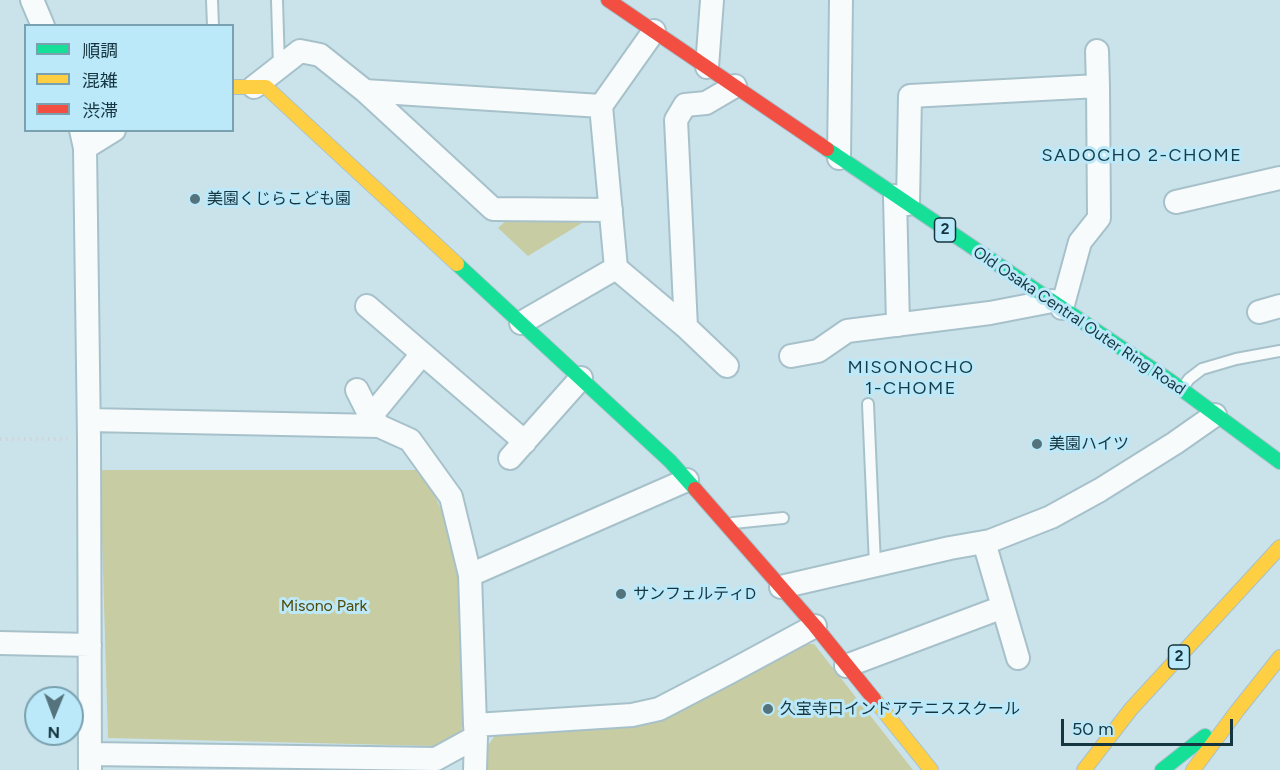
<!DOCTYPE html>
<html>
<head>
<meta charset="utf-8">
<style>
	body { margin:0 }
	#map { position:relative; width:1280px; height:770px; overflow:hidden; background:#cae3eb; font-family:Figtree,"Noto Sans JP",sans-serif }
	canvas { display:block }
	.legend { position:absolute; left:24px; top:24px; width:210px; height:108px; box-sizing:border-box; background:#bce9f9; border:2px solid #79a1af; margin:0; padding:8px 10px; list-style:none; font-size:18px; color:#153640 }
	.legend li { display:flex; align-items:center; gap:12px; height:30px }
	.legend b { width:30px; border:2px solid #79a1af }
	.north { position:absolute; left:24px; top:686px; width:60px; height:60px; box-sizing:border-box; background:#bce9f9; border:2px solid #79a1af; border-radius:50%; rotate:181deg; font-size:16px; font-weight:700; line-height:24px; text-align:center; color:#153640 }
	.north::after { content:''; display:block; margin:auto; width:21px; height:27px; background:#54737c; clip-path:polygon(50% 0,100% 100%,50% 72%,0 100%) }
	.scale { position:absolute; left:1061px; top:719px; width:172px; height:27px; box-sizing:border-box; border:3px solid #153640; border-top:0; padding-left:8px; font-size:18px; line-height:21px; white-space:nowrap; color:#153640; -webkit-text-stroke:4px #bce9f9; paint-order:stroke }
</style>
</head>
<body>
<div id="map">
<canvas width="1280" height="770"></canvas>
<ul class="legend">
<li><b style="height:8px;background:#16e098"></b>順調</li>
<li><b style="height:8px;background:#ffcf43"></b>混雑</li>
<li><b style="height:8px;background:#f24e42"></b>渋滞</li>
</ul>
<div class="north">N</div>
<div class="scale">50 m</div>
</div>
<script>
const ctx = document.querySelector('canvas').getContext('2d');
ctx.lineJoin = 'round';
function fillPath(path, color) { ctx.fillStyle = color; ctx.fill(path, 'evenodd'); }
const toPath = rows => new Path2D(rows.map(r => 'M' + r).join(''));
function trace(path, color, width, dash) { ctx.strokeStyle = color; ctx.lineWidth = width; ctx.lineCap = dash ? 'butt' : 'round'; ctx.setLineDash(dash || []); ctx.stroke(path); }
function drawText(font, color, halo, rows, align = 'center') {
  ctx.font = font + ' Figtree,"Noto Sans JP",sans-serif'; ctx.lineWidth = 6; ctx.setLineDash([]); ctx.textBaseline = 'middle'; ctx.strokeStyle = halo; ctx.fillStyle = color; for (const [text, x, y, turn = 0] of rows) {
    ctx.save(); ctx.translate(x, y); ctx.rotate((+turn || 0) * Math.PI / 180); ctx.textAlign = isNaN(turn) ? turn : align; if (halo) ctx.strokeText(text, 0, 0); ctx.fillText(text, 0, 0); ctx.restore();
  }
}
fillPath(toPath([
	[509,218,582,223,528,256,498,228],
	[100,470,423,470,450,529,459,586,466,710,461,732,434,746,108,738],
	[795,644,814,644,913,770,487,770,487,747,498,731,622,724]
]), '#c7cca3');
const lane = toPath([
	[212,0,213,26],
	[277,0,279,67],
	[1184,386,1189,379,1202,369,1236,359,1280,351],
	[868,404,875,565],
	[733,523,783,518]
]);
const street = toPath([
	[32,0,43,26],
	[707,67,712,0],
	[254,87,300,51,320,55,365,91,493,209,611,210],
	[365,91,601,106],
	[81,130,85,148,89,439,90,770],
	[85,148,114,130],
	[839,158,841,0],
	[895,196,898,325],
	[1176,202,1280,178],
	[908,204,910,96,1098,86,1097,51],
	[616,268,686,327,727,366],
	[367,306,525,442],
	[1062,308,1080,242,1099,218,1098,86],
	[1259,312,1280,306],
	[521,323,616,268,601,106,654,31],
	[686,327,676,120,685,105,706,103,735,86],
	[791,356,818,351,847,331,990,313,1052,301],
	[357,390,366,408,379,426,410,440,451,497,470,575,475,725],
	[371,416,422,354],
	[89,420,379,426],
	[510,458,581,378],
	[984,542,1018,658],
	[470,575,687,480],
	[781,587,950,548,990,541,1051,517,1100,490,1175,443,1215,415],
	[0,643,90,645],
	[846,666,1003,607],
	[91,754,436,759,476,737,475,725,632,715,659,709,728,673,815,626],
	[475,770,476,737]
]);
const fast = toPath([
	[827,149,1169,380,1280,462],
	[457,264,670,461,695,489],
	[1162,770,1205,736]
]);
const slow = toPath([
	[232,87,266,87,457,264],
	[874,699,931,770],
	[1084,770,1131,709,1280,547],
	[1193,770,1237,711,1280,657]
]);
const jam = toPath([
	[608,0,827,149],
	[695,489,815,626,874,699]
]);
trace(lane, '#a7c1ca', 14);
trace(street, '#a7c1ca', 26);
trace(fast, '#a7c1ca', 16);
trace(slow, '#a7c1ca', 16);
trace(jam, '#a7c1ca', 16);
trace(toPath([
	[0,439,67,439]
]), '#cdd5d8', 4, [1.5, 4.5]);
trace(lane, '#f7fbfc', 10);
trace(street, '#f7fbfc', 22);
trace(fast, '#16e098', 14);
trace(slow, '#ffcf43', 14);
trace(jam, '#f24e42', 14);
for (const [x, y, r, color] of [
	[195,199,6,"#54737c"],
	[1037,444,6,"#54737c"],
	[621,594,6,"#54737c"],
	[768,709,6,"#54737c"]
]) { const dot = new Path2D(); dot.arc(x, y, r, 0, 2 * Math.PI); ctx.fillStyle = color; ctx.fill(dot); trace(dot, '#bce9f9', 2); }
for (const [x, y, w] of [
	[945,230,21],
	[1179,657,21]
]) { const box = new Path2D(); box.roundRect(x - w / 2, y - 12, w, 24, 4.5); ctx.fillStyle = '#bce9f9'; ctx.fill(box); trace(box, '#153640', 1.5); }
drawText('bold 15px', '#153640', null, [
	["2",945,230],
	["2",1179,657]
]);
drawText('16px', '#153640', '#bce9f9', [
	["美園くじらこども園",207,199],
	["美園ハイツ",1049,444],
	["サンフェルティD",633,594],
	["久宝寺口インドアテニススクール",780,709]
], 'left');
drawText('16px', '#153640', '#bce9f9', [
	["Old Osaka Central Outer Ring Road",1079,321,34]
]);
drawText('16px', '#50490a', '#bce9f9', [
	["Misono Park",324,606]
]);
ctx.letterSpacing = '1.5px';
drawText('18px', '#133d4a', '#bce9f9', [
	["SADOCHO 2-CHOME",1142,156],
	["MISONOCHO",911,368],
	["1-CHOME",911,389]
]);
ctx.letterSpacing = '0px';
</script>
</body>
</html>
